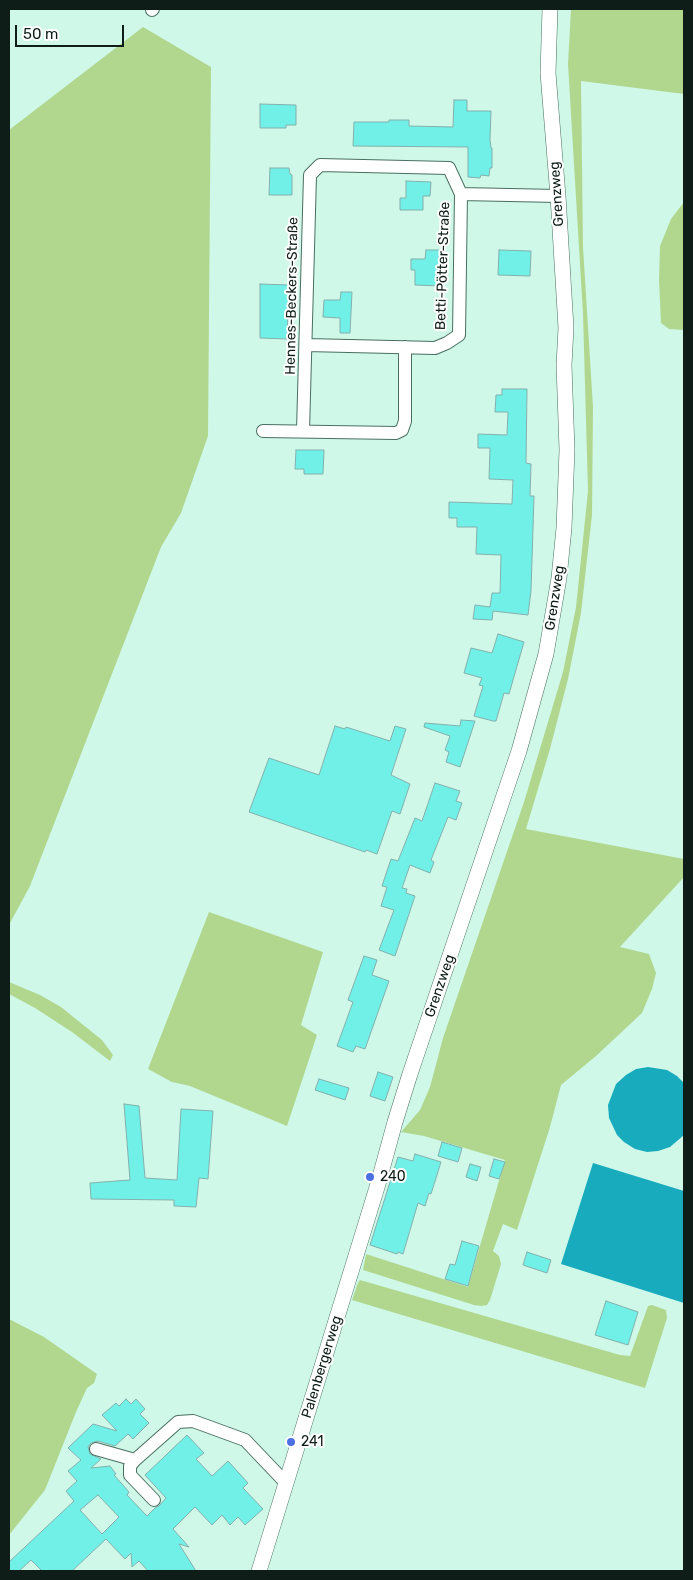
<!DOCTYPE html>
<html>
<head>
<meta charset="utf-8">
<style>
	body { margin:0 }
	#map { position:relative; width:693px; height:1580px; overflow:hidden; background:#cff8e8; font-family:Rubik,sans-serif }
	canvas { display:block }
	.frame { position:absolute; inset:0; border:10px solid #0e1d18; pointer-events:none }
	.scale { position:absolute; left:15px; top:25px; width:109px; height:22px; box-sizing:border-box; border:2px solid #0e1d18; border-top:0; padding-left:6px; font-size:15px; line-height:18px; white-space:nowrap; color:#0e1d18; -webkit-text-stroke:4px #fff; paint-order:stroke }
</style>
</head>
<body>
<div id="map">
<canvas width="693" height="1580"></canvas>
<div class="frame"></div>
<div class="scale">50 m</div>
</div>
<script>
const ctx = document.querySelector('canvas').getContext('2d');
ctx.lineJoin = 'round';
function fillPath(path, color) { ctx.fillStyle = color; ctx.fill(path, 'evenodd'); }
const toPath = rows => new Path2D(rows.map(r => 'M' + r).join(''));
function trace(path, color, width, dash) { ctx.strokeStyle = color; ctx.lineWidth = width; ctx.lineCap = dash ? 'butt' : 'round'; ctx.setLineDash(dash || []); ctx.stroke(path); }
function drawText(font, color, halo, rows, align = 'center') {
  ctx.font = font + ' Rubik,sans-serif'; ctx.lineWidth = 4; ctx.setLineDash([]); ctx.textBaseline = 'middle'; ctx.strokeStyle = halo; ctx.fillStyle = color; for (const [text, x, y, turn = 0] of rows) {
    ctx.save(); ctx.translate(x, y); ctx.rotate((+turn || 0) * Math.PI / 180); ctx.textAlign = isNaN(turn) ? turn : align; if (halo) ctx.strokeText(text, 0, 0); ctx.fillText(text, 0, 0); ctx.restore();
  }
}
fillPath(toPath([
	[571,9,684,9,684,94,581,81,583,247,593,407,592,515,581,613,568,679,550,749,526,829,684,859,684,877,620,947,649,954,656,973,652,989,642,1013,596,1056,561,1085,550,1127,517,1230,503,1224,493,1251,499,1256,501,1264,490,1300,487,1305,482,1306,474,1305,363,1270,366,1254,468,1287,505,1160,424,1136,401,1132,420,1110,430,1087,443,1038,524,802,563,672,576,607,588,491,583,314,568,64],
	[143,27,211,67,208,436,181,513,161,547,30,886,9,925,9,130],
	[684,202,684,330,669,329,661,323,659,280,660,246,671,219],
	[209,912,323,952,301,1025,317,1035,287,1126,190,1086,172,1082,148,1069],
	[9,982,40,995,61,1007,102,1040,113,1055,110,1061,72,1032,35,1008,9,994],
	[360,1280,620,1355,630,1356,648,1306,652,1305,666,1310,667,1318,645,1388,352,1300,358,1283],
	[9,1319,44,1337,97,1374,94,1383,87,1388,76,1412,45,1490,9,1535]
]), '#b1d78f');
fillPath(toPath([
	[648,1067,667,1070,677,1076,684,1083,684,1135,670,1147,658,1151,647,1152,635,1149,624,1142,617,1135,609,1118,608,1105,616,1084,626,1075,636,1069],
	[593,1163,684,1191,684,1303,561,1264]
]), '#18abbe');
const building = toPath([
	[454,100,467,100,467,111,491,111,490,140,491,148,492,148,492,168,490,168,489,176,481,175,480,178,468,177,468,147,353,146,354,122,389,122,389,120,409,120,409,126,453,127,454,100],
	[260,104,296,105,296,125,286,125,286,128,260,128,260,104],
	[270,168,289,168,290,174,292,175,292,195,269,195,270,168],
	[406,181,431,182,430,196,423,196,423,210,400,210,400,198,406,198,406,181],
	[426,250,441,250,441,260,443,260,442,286,415,285,415,270,411,270,411,259,425,259,426,250],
	[499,250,531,251,530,276,498,275,499,250],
	[260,284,289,285,287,339,260,338,260,284],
	[341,292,352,292,350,333,340,333,340,318,323,317,324,300,340,300,341,292],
	[502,389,527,389,526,463,531,464,530,496,534,496,531,591,528,615,493,611,492,620,473,619,475,605,490,607,492,593,500,593,501,555,476,554,477,527,457,527,457,518,449,518,449,502,512,504,513,480,489,479,490,448,478,448,478,434,507,435,508,412,495,412,496,395,502,395,502,389],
	[296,450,324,450,323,474,304,474,304,469,295,469,296,450],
	[498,634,524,642,509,694,504,693,496,721,493,721,474,716,483,686,479,685,482,678,464,673,471,648,492,653,498,634],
	[461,720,475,721,460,767,446,762,449,752,445,750,450,736,424,727,425,723,460,726,461,720],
	[335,726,345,729,346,727,390,741,395,726,406,729,391,775,410,784,400,814,392,811,377,854,366,850,365,852,249,812,269,758,319,775,335,726],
	[435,783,460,791,456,801,462,803,456,820,448,817,431,860,434,862,430,873,410,865,402,888,407,889,406,893,415,896,395,956,379,950,394,910,381,906,387,887,382,886,391,859,398,861,415,818,422,821,435,783],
	[364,956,377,960,372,975,389,981,365,1049,356,1046,353,1052,337,1046,353,1002,348,1000,364,956],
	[378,1072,393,1077,385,1101,370,1096,378,1072],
	[319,1079,349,1088,345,1100,315,1090,319,1079],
	[124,1104,139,1106,145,1178,177,1180,181,1109,213,1111,208,1179,199,1178,196,1207,174,1206,174,1200,91,1199,90,1183,130,1180,124,1104],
	[442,1142,462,1148,458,1162,438,1156,442,1142],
	[415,1154,441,1162,431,1194,429,1193,425,1206,418,1203,403,1254,398,1252,397,1254,370,1245,398,1157,413,1161,415,1154],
	[494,1159,505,1162,499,1179,489,1176,494,1159],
	[470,1164,481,1167,477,1181,466,1177,470,1164],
	[462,1241,479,1246,468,1286,445,1279,450,1264,455,1265,462,1241],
	[527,1252,551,1260,547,1273,523,1265,527,1252],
	[606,1301,638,1312,628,1345,595,1335,606,1301],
	[126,1399,131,1404,136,1399,145,1409,140,1414,149,1423,133,1439,128,1434,115,1446,98,1441,91,1443,88,1447,90,1454,101,1459,91,1468,110,1466,116,1474,114,1475,129,1492,127,1495,147,1516,155,1508,159,1506,166,1498,145,1475,187,1435,204,1453,196,1459,212,1476,228,1461,248,1483,243,1488,263,1509,245,1525,238,1517,230,1525,222,1515,212,1525,195,1507,173,1529,189,1547,179,1544,196,1571,148,1571,139,1561,132,1567,131,1553,125,1559,106,1539,72,1571,42,1571,31,1560,19,1571,9,1571,9,1562,74,1501,66,1491,77,1481,68,1471,81,1460,68,1448,93,1424,117,1431,102,1415,116,1403,119,1406,126,1399],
	[98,1495,119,1517,102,1534,80,1510,98,1495]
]);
fillPath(building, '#71f0e8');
trace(building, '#83b0ac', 1);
const minor = toPath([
	[152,10,153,9],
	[461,194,558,196],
	[263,431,396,433,402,430,405,421,405,347],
	[303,431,310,175,320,165,449,168,461,194,459,335,447,343,435,348,306,345],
	[96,1449,135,1460,178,1422,193,1421,245,1440,286,1483],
	[135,1460,130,1466,130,1475,154,1500]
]);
const tertiary = toPath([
	[259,1571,378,1184,395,1122,410,1074,519,751,546,654,559,578,564,528,567,450,564,365,566,328,558,196,548,73,550,9]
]);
trace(minor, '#496f62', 14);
trace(tertiary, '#496f62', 16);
trace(minor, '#fff', 12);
trace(tertiary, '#fff', 15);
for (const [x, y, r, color] of [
	[370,1177,5,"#4c6fe2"],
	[291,1442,5,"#4c6fe2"]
]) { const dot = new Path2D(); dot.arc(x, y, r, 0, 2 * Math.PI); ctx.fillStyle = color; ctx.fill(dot); trace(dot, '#fff', 2); }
drawText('14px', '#0e1d18', '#fff', [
	["Grenzweg",557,194,-94],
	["Betti-Pötter-Straße",443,266,-88],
	["Hennes-Beckers-Straße",292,296,-89],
	["Grenzweg",555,598,-81],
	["Grenzweg",440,986,-71],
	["Palenbergerweg",322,1367,-73]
]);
drawText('14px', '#0e1d18', '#fff', [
	["240",380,1177],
	["241",301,1442]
], 'left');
</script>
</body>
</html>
